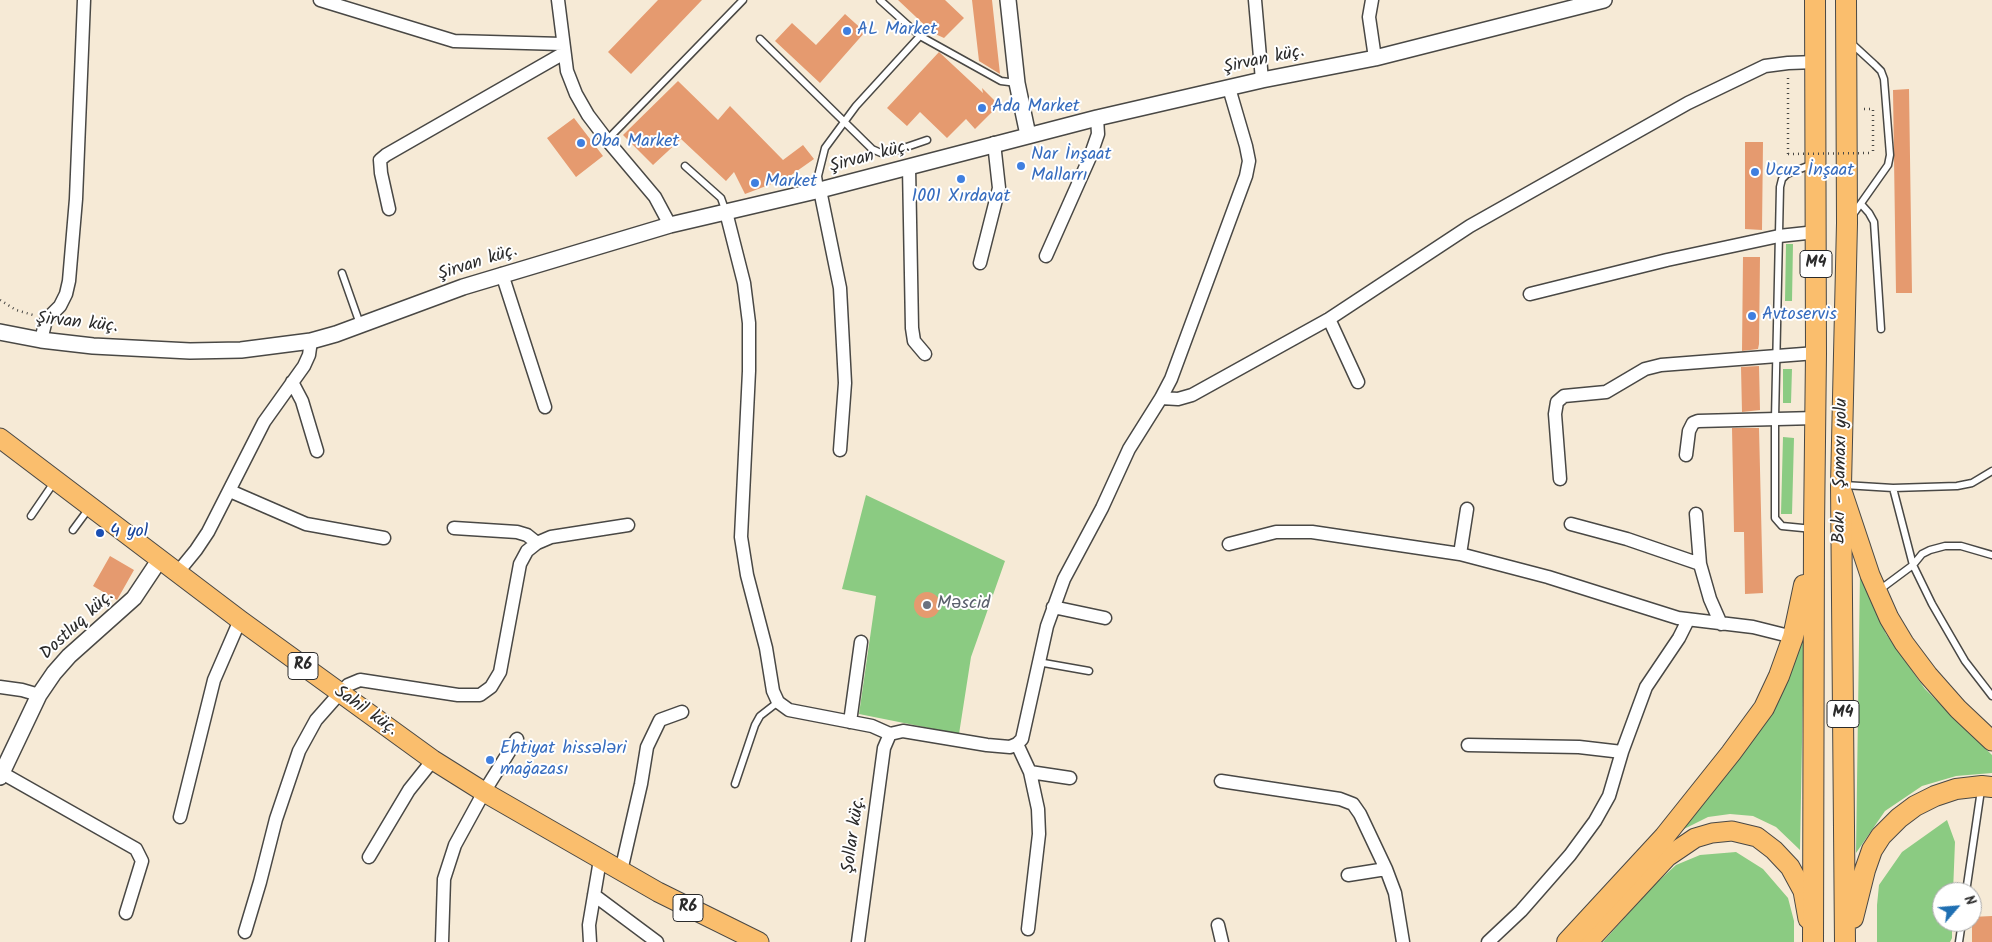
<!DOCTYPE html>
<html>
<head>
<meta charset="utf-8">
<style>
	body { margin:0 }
	#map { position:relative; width:1992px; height:942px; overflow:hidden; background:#f6ead6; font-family:Kalam,sans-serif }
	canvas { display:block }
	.north { position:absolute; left:1932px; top:882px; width:50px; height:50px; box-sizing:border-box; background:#fff; border:1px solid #aaa; border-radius:50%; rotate:63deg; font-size:14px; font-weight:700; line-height:20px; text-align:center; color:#2b2b2b }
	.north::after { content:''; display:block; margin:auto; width:18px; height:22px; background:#1f6fb2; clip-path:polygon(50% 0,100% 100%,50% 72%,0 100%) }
</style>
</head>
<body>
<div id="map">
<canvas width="1992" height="942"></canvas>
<div class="north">N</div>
</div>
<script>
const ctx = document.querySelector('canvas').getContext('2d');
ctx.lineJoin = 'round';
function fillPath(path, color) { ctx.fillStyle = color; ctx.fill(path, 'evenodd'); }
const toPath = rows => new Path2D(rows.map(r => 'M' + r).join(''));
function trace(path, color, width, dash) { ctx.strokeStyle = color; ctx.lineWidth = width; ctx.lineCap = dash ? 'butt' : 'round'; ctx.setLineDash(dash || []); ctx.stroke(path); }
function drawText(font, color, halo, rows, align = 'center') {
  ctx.font = font + ' Kalam,sans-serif'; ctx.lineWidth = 4; ctx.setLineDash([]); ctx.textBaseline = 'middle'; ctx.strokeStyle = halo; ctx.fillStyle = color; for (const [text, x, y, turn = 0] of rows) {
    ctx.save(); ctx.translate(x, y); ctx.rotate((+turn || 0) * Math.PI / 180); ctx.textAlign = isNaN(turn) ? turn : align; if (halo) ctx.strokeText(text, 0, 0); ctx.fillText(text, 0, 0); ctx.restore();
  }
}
fillPath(toPath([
	[1786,244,1793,244,1792,301,1785,301],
	[1783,369,1792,369,1791,403,1783,403],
	[1783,437,1794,438,1792,514,1781,514],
	[866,495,1005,561,971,657,959,734,859,714,876,596,842,589],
	[1860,572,1886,634,1925,689,1992,755,1992,773,1956,776,1922,786,1885,811,1856,853],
	[1804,633,1800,850,1776,827,1753,816,1730,814,1708,817,1678,832,1757,734,1781,696],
	[1947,820,1955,842,1953,892,1942,892,1942,922,1952,922,1952,938,1950,942,1877,942,1877,905,1879,885,1902,852],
	[1736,852,1763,869,1788,898,1794,921,1794,942,1603,942,1652,887,1676,865,1700,855]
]), '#8bcb82');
fillPath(toPath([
	[658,0,702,0,631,74,608,52],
	[898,0,945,0,964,18,944,38,933,33],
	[972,0,992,0,1000,74,979,61],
	[845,14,865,32,820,83,775,41,792,23,816,45],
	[939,52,983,93,982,88,999,105,975,129,966,119,947,138,920,112,907,126,887,108],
	[678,81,718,120,730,106,783,160,803,145,814,159,787,178,745,194,734,172,726,181,681,139,653,165,623,135],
	[1909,89,1912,293,1896,293,1893,90],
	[574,118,603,156,576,177,547,138],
	[1745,142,1763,142,1762,230,1745,229],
	[1743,257,1760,257,1759,344,1758,349,1742,351],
	[1759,366,1760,410,1742,412,1741,367],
	[1732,428,1759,428,1763,593,1745,594,1744,532,1734,532],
	[110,556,134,570,117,600,93,586],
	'914 605a13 13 0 1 1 26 0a13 13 0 1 1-26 0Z',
	[1992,916,1992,942,1972,942,1972,917]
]), '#e59a6f');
const service = toPath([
	[880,0,920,36,1001,81,1017,83],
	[760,39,872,149,881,153,892,152,927,140],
	[1850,42,1875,65,1881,71,1884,79,1890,155,1888,165,1852,216],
	[607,140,743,0],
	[685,166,721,198,726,212],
	[820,189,818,176,825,148,856,106,920,36],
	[1861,204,1869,213,1874,222,1881,329],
	[342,273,360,324],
	[1844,485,1893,488,1957,486,1972,483,1992,471],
	[1893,488,1913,565,1932,604,1965,661,1992,696],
	[31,516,55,481],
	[1813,529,1782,526,1775,518,1775,419,1780,187,1782,179,1787,174,1813,164],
	[73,530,90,507],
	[1878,591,1913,565,1922,554,1930,550,1945,546,1961,546,1992,555],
	[1038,662,1089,671],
	[735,784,755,725,760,716,778,702],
	[1966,892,1981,790],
	[1959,942,1962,922]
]);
const minor = toPath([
	[320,0,454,41,562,44],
	[558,0,567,71,576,94,588,115,607,140,655,197,670,225],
	[1255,0,1262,80],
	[1372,0,1369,17,1375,58],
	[909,167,912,328,914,341,925,354],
	[820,190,840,288,845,383,840,450],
	[389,209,381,173,380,160,386,155,564,53],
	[726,212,744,283,749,323,749,371,741,537,747,575,766,648,773,691,778,702,789,710,872,726,890,734,903,731,987,745,1010,747,1017,744,1022,739,1047,626,1064,579,1102,508,1129,449,1161,398,1171,379,1246,176,1249,161,1246,146,1229,88],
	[1046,256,1090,157,1098,134,1097,118],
	[980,263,999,188,994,143],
	[502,274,545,407],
	[1530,294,1667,260,1779,236,1816,232],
	[1329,319,1358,382],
	[41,340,46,320,60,306,66,294,69,281,76,199,84,0],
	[292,382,302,401,317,451],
	[1161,398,1178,399,1192,395,1329,319,1470,226,1688,103,1765,66,1788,63,1816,62],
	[1686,455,1689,431,1693,423,1698,421,1816,418],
	[1560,479,1555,414,1557,402,1564,396,1606,392,1645,369,1661,365,1816,353],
	[230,491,306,524,384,538],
	[1696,514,1700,564,1710,599,1721,624],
	[1571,524,1627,539,1700,564],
	[454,528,517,532,527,535,537,543],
	[1229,544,1276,532,1312,532,1460,554,1548,577,1678,618,1753,627,1793,637],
	[1460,554,1467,509],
	[178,572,196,550,208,532,264,422,304,366,309,355,311,341],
	[1053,607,1105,618],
	[0,687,22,690,39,695],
	[850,722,861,642],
	[1017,744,1030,772,1038,809,1039,834,1028,929],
	[1468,745,1579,747,1622,752],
	[1030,772,1070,778],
	[2,773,136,849,142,861,126,913],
	[1221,781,1340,799,1353,804,1360,814,1386,869,1395,893,1403,942],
	[180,817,214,680,240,620],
	[369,857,409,790,433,760],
	[621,871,641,784,647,747,660,720,682,712],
	[1348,875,1386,869],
	[594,895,657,942],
	[1218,925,1222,942],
	[245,932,260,882,276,819,299,751,316,720,339,694,348,685,360,680,458,695,480,695,491,687,500,672,520,564,527,551,537,543,551,537,628,525],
	[442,942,444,879,455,845,484,792,517,739],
	[590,942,589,925,600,860],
	[858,942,884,748,890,734],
	[1488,942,1521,911,1570,855,1595,821,1609,796,1622,752,1646,687,1679,638,1688,620]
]);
const tertiary = toPath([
	[1008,0,1017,83,1028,135],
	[0,332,41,340,93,346,190,351,241,350,311,341,336,334,463,287,670,225,820,190,1097,118,1262,80,1375,58,1604,0],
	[0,777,39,695,54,673,69,656,134,598,160,559]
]);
const primary = toPath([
	[0,438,240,620,433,760,484,792,658,892,759,942],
	[1843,494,1870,575,1889,618,1904,643,1928,675,1958,709,1992,741],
	[1588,942,1667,857,1695,838,1712,833,1732,831,1757,837,1774,850,1790,867,1803,891,1808,919]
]);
const trunk = toPath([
	[1853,918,1865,870,1872,850,1881,836,1899,818,1915,806,1935,796,1956,789,1982,786,1992,787],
	[1567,942,1664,837,1731,753,1764,708,1779,676,1793,637,1804,585],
	[1813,942,1814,529,1816,353,1815,0],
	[1845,942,1841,485,1847,223,1846,0]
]);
trace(service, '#494845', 9);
trace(minor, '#494845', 15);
trace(tertiary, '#494845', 18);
trace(primary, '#494845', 21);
trace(trunk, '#494845', 22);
trace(toPath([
	[1864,109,1873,109,1873,153],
	[1788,154,1788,75],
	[0,300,16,310,33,315]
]), '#494845', 2.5, [1, 4]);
trace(service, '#fff', 6);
trace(minor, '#fff', 12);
trace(tertiary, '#fff', 15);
trace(primary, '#fabe6d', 19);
trace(trunk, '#fabe6d', 20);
trace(toPath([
	[1788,154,1873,153]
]), '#494845', 2.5, [1, 4]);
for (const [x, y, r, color] of [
	[847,31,5,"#3f7fe0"],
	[982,108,5,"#3f7fe0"],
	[581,143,5,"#3f7fe0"],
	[1021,166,5,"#3f7fe0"],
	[1755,172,5,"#3f7fe0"],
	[961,179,5,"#3f7fe0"],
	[755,183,5,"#3f7fe0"],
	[1752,316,5,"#3f7fe0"],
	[100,533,5,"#1a4fb4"],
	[927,605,5,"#6b7280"],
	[490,760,5,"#3f7fe0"]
]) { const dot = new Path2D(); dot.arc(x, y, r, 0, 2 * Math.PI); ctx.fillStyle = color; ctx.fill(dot); trace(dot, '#fff', 2); }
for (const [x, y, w] of [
	[1816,264,32],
	[303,666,30],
	[1843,714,32],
	[688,908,30]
]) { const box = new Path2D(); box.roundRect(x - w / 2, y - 13.5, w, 27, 4); ctx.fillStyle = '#fff'; ctx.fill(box); trace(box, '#2b2b2b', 1); }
drawText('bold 16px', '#2b2b2b', null, [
	["M4",1816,264],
	["R6",303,666],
	["M4",1843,714],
	["R6",688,908]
]);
drawText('18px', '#366cbe', '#fff', [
	["AL Market",857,31],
	["Ada Market",992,108],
	["Oba Market",591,143],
	["Nar İnşaat",1031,156],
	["Mallarrı",1031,177],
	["Ucuz İnşaat",1765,172],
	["Market",765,183],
	["1001 Xırdavat",961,198,"center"],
	["Avtoservis",1762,316],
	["Ehtiyat hissələri",500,750],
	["mağazası",500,771]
], 'left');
drawText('18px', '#2b2b2b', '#fff', [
	["Şirvan küç.",1264,61,-12],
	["Şirvan küç.",870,158,-15],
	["Şirvan küç.",478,264,-18],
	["Şirvan küç.",77,324,6],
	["Bakı - Şamaxı yolu",1842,471,-89],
	["Dostluq küç.",78,626,-43],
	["Sahil küç.",365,712,35],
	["Şollar küç.",855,835,-82]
]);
drawText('18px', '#164399', '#fff', [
	["4 yol",110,533]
], 'left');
drawText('18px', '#5b616d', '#fff', [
	["Məscid",937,605]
], 'left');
</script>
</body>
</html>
